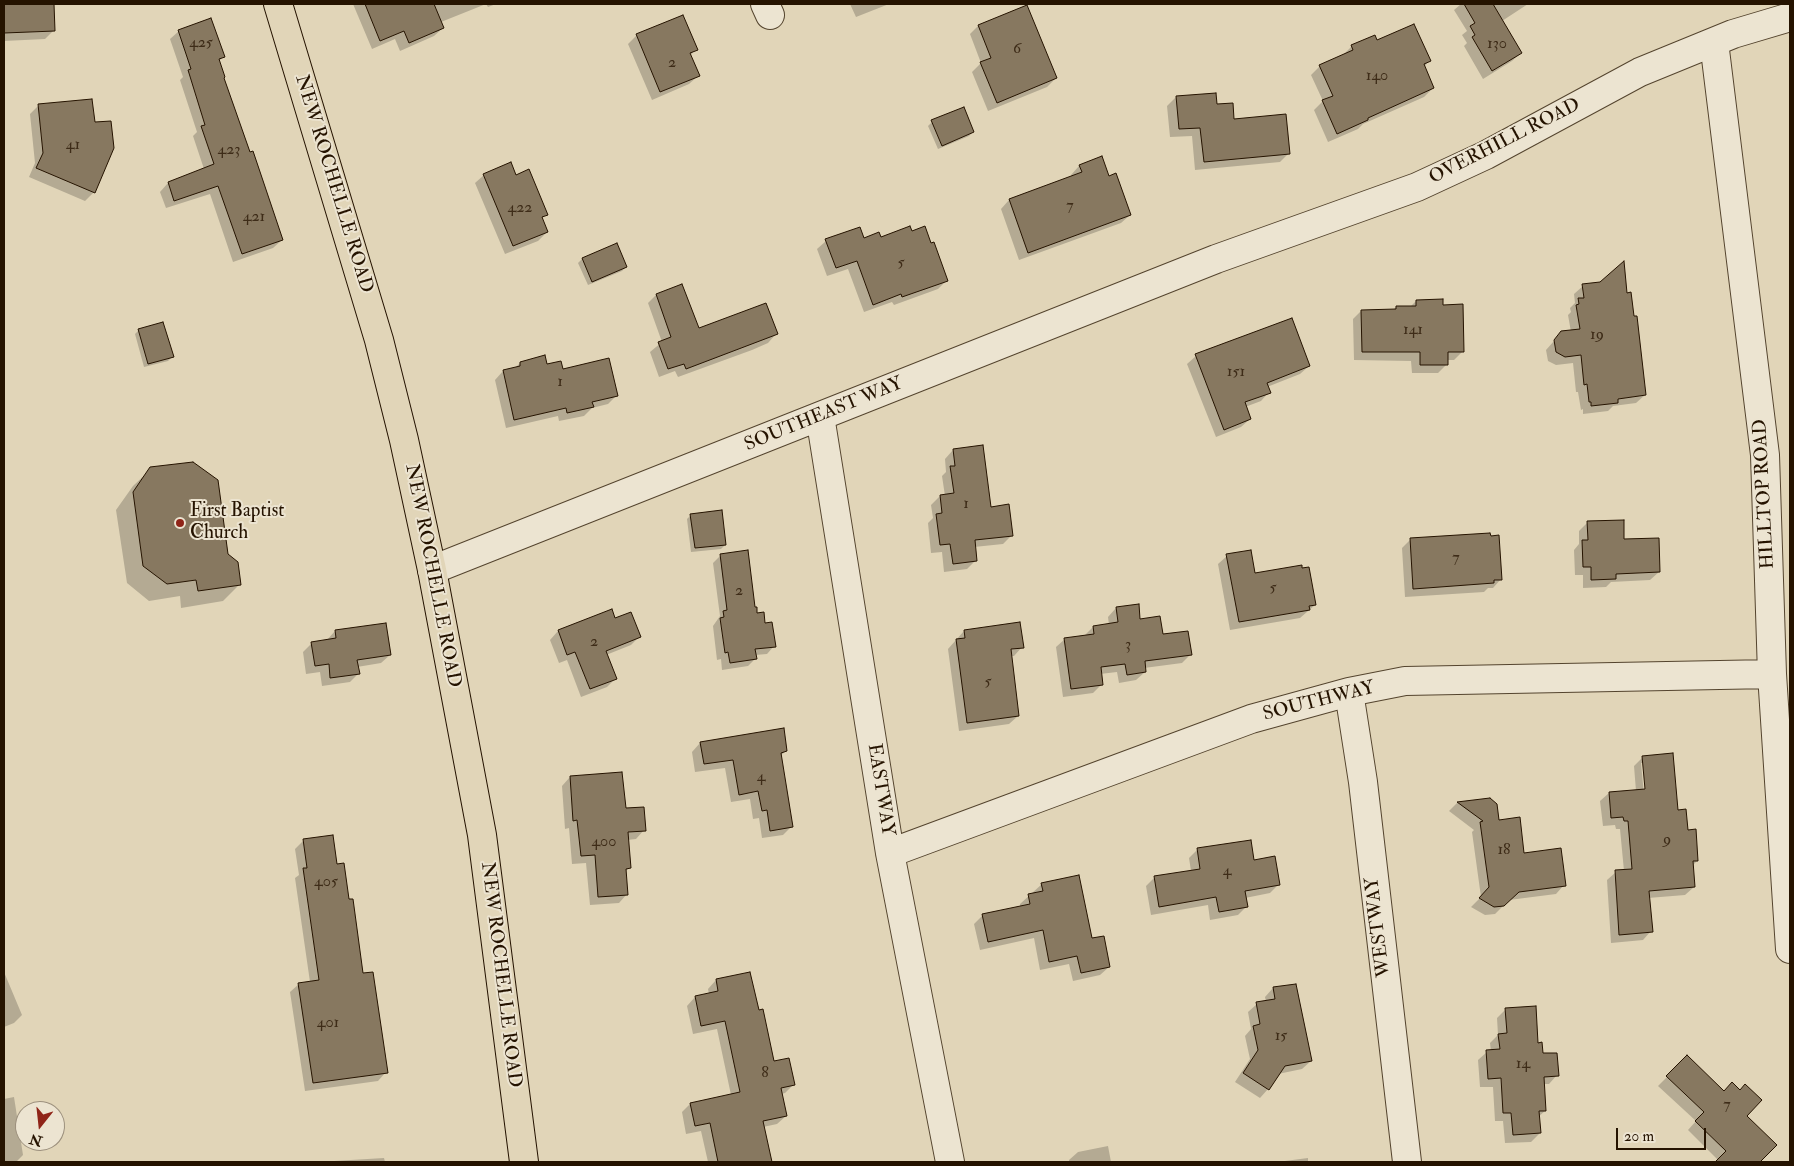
<!DOCTYPE html>
<html>
<head>
<meta charset="utf-8">
<style>
	body { margin:0 }
	#map { position:relative; width:1794px; height:1166px; overflow:hidden; background:#e1d5b8; font-family:"IM FELL Double Pica",serif }
	canvas { display:block }
	.frame { position:absolute; inset:0; border:5px solid #251300; pointer-events:none }
	.north { position:absolute; left:15px; top:1101px; width:50px; height:50px; box-sizing:border-box; background:#ece4d1; border:1px solid #9c907d; border-radius:50%; rotate:196deg; font-size:14px; font-weight:700; line-height:20px; text-align:center; color:#251300 }
	.north::after { content:''; display:block; margin:auto; width:18px; height:22px; background:#8f2418; clip-path:polygon(50% 0,100% 100%,50% 72%,0 100%) }
	.scale { position:absolute; left:1616px; top:1128px; width:90px; height:22px; box-sizing:border-box; border:2px solid #251300; border-top:0; padding-left:6px; font-size:15px; line-height:18px; white-space:nowrap; color:#251300; -webkit-text-stroke:4px #ece4d1; paint-order:stroke }
</style>
</head>
<body>
<div id="map">
<canvas width="1794" height="1166"></canvas>
<div class="frame"></div>
<div class="north">N</div>
<div class="scale">20 m</div>
</div>
<script>
const ctx = document.querySelector('canvas').getContext('2d');
ctx.lineJoin = 'round';
function fillPath(path, color) { ctx.fillStyle = color; ctx.fill(path, 'evenodd'); }
const toPath = rows => new Path2D(rows.map(r => 'M' + r).join(''));
function trace(path, color, width, dash) { ctx.strokeStyle = color; ctx.lineWidth = width; ctx.lineCap = dash ? 'butt' : 'round'; ctx.setLineDash(dash || []); ctx.stroke(path); }
function drawText(font, color, halo, rows, align = 'center') {
  ctx.font = font + ' "IM FELL Double Pica",serif'; ctx.lineWidth = 4; ctx.setLineDash([]); ctx.textBaseline = 'middle'; ctx.strokeStyle = halo; ctx.fillStyle = color; for (const [text, x, y, turn = 0] of rows) {
    ctx.save(); ctx.translate(x, y); ctx.rotate((+turn || 0) * Math.PI / 180); ctx.textAlign = isNaN(turn) ? turn : align; if (halo) ctx.strokeText(text, 0, 0); ctx.fillText(text, 0, 0); ctx.restore();
  }
}
fillPath(toPath([
	[4,4,52,4,54,30,45,39,4,41],
	[353,4,486,4,441,22,443,28,434,36,400,51,395,39,372,49],
	[486,4,496,4,488,7],
	[850,4,889,4,856,17],
	[1461,4,1528,4,1502,21,1521,53,1512,61,1483,79,1464,46,1467,43,1462,35,1467,31,1454,10],
	[1026,6,1056,78,1047,87,988,111,972,72,981,63,970,34,978,26],
	[179,31,223,57,218,62,223,78,282,240,273,248,233,262,210,194,166,208,160,192,168,183,204,169,193,136,197,132,180,80,183,77,170,39],
	[637,35,696,49,690,56,698,76,689,84,652,100,628,44],
	[1376,41,1429,61,1424,67,1433,88,1424,97,1363,124,1358,129,1328,142,1314,110,1323,101,1311,75,1320,66,1343,55,1352,46],
	[1215,94,1216,106,1233,120,1288,154,1280,162,1195,170,1192,136,1170,137,1167,106,1176,97],
	[39,105,94,192,85,201,29,177,35,163,30,114],
	[932,122,973,132,969,136,938,149,928,126],
	[1101,158,1108,177,1130,215,1121,223,1019,260,1001,209,1009,200,1072,177,1071,175,1079,166],
	[484,175,515,176,547,214,541,219,547,232,538,241,505,254,475,183],
	[911,232,947,280,938,289,894,305,892,302,864,312,848,269,827,276,817,249,826,241,880,238],
	[617,245,626,267,622,271,588,285,578,263,582,259],
	[1583,286,1626,294,1645,395,1636,403,1613,406,1608,411,1583,414,1583,409,1581,410,1578,392,1576,392,1573,363,1556,365,1548,361,1546,350,1562,332,1571,332,1568,315,1571,312,1570,308,1575,303,1574,294],
	[656,295,698,329,776,334,768,343,752,350,678,377,675,371,659,377,650,352,662,342,648,303],
	[1416,301,1442,306,1463,351,1454,360,1447,360,1447,364,1438,373,1412,373,1411,361,1354,360,1353,319,1361,311,1393,310,1396,307,1410,307],
	[139,330,172,357,168,361,144,367,135,334],
	[1196,356,1309,366,1300,374,1267,387,1269,392,1261,401,1245,407,1250,419,1241,427,1216,437,1187,364],
	[520,363,546,365,562,370,617,395,608,404,592,408,584,416,559,421,558,416,506,428,495,380,503,371,514,369],
	[953,450,990,508,1012,535,1003,544,974,547,976,560,967,569,944,572,942,552,931,553,928,523,933,518,931,505,940,496,945,496,942,476,946,472,945,459],
	[151,469,227,555,240,584,223,601,181,608,180,596,149,601,127,583,116,510,133,486],
	[691,515,725,545,721,549,691,552,687,519],
	[1588,522,1623,540,1659,572,1650,580,1611,582,1606,587,1583,588,1583,575,1575,575,1574,550,1579,544,1579,531],
	[1410,540,1501,579,1493,588,1488,588,1484,592,1405,597,1402,548],
	[720,556,764,624,774,646,767,654,755,655,755,659,748,666,722,670,721,659,717,660,713,626,720,616,713,563],
	[1227,556,1254,574,1315,605,1300,618,1230,630,1218,564],
	[1116,608,1139,620,1190,655,1182,663,1144,668,1145,672,1136,680,1119,683,1117,672,1100,674,1102,684,1093,693,1063,697,1056,647,1065,639,1085,635,1093,627,1109,625,1108,617],
	[611,611,614,619,639,637,631,645,606,655,615,679,607,687,581,697,567,660,559,663,550,640,558,631],
	[1019,623,1022,647,1014,656,1010,656,1018,716,1009,724,959,731,948,649,964,631],
	[335,631,390,655,381,663,357,667,358,674,350,682,322,686,320,672,306,674,303,652,312,643,327,640],
	[700,743,786,751,780,756,791,827,783,835,762,838,759,818,753,819,750,799,731,802,725,768,695,772,692,752],
	[1643,757,1677,811,1687,831,1697,861,1692,866,1694,887,1685,895,1648,898,1651,931,1643,940,1611,943,1607,880,1616,872,1624,871,1620,829,1616,829,1615,825,1603,826,1600,801,1609,793,1636,791,1634,766],
	[1641,763,1644,763,1647,795,1644,795],
	[570,777,625,810,644,830,636,839,627,840,629,868,625,872,627,894,619,903,590,905,586,863,572,864,569,828,565,829,562,786],
	[1489,799,1498,821,1523,855,1564,885,1556,894,1509,900,1495,914,1485,915,1471,907,1481,897,1472,832,1474,830,1449,811,1457,803],
	[304,840,336,865,386,1072,378,1081,305,1091,290,992,299,984,310,982,295,878,299,875,295,849],
	[1197,850,1253,861,1278,885,1270,893,1245,898,1246,907,1238,915,1210,920,1208,905,1151,915,1146,886,1155,877,1191,871,1189,858],
	[1042,884,1092,940,1109,967,1100,975,1073,981,1069,964,1040,970,1034,938,980,950,974,924,983,915,1020,907,1020,904],
	[4,972,22,1015,14,1023,4,1027],
	[749,974,758,1012,773,1063,794,1084,785,1093,781,1094,786,1116,777,1124,763,1127,771,1162,708,1162,701,1131,686,1134,682,1112,690,1104,731,1095,717,1029,693,1034,687,1006,695,997,709,994,708,989,716,980],
	[1273,988,1311,1061,1302,1069,1278,1074,1268,1089,1260,1098,1235,1082,1250,1059,1245,1036,1251,1029,1248,1012,1257,1004,1266,1002,1265,997],
	[1506,1009,1537,1044,1541,1055,1557,1075,1549,1084,1543,1084,1545,1111,1538,1117,1540,1133,1531,1142,1505,1143,1503,1121,1495,1121,1493,1087,1480,1087,1478,1060,1487,1052,1491,1051,1490,1043,1498,1035,1497,1018],
	[1687,1057,1775,1145,1758,1162,1720,1162,1688,1130,1696,1121,1658,1086],
	[14,1097,23,1155,16,1162,4,1162,4,1099],
	[1108,1146,1111,1162,1069,1162,1069,1160,1078,1152],
	[384,1158,385,1162,333,1162,334,1161],
	[1308,1158,1308,1162,1276,1162,1277,1162]
]), '#0003');
const building = toPath([
	[4,4,54,4,55,31,4,33,4,4],
	[365,4,434,4,444,28,409,43,404,31,380,41,365,4],
	[1464,4,1493,4,1522,53,1492,71,1472,37,1475,35,1470,26,1475,23,1464,4],
	[1027,5,1057,78,997,103,980,62,991,58,978,25,1027,5],
	[683,15,698,50,690,53,700,76,660,92,636,34,683,15],
	[211,18,225,57,219,59,225,77,224,78,250,152,253,151,283,240,242,254,218,186,174,201,168,182,214,164,201,126,205,125,188,70,191,69,178,30,211,18],
	[1414,24,1431,61,1424,64,1434,88,1368,118,1368,120,1337,134,1322,100,1333,96,1319,65,1353,50,1351,45,1375,35,1377,40,1414,24],
	[1216,93,1217,104,1233,103,1234,119,1286,114,1290,154,1204,162,1200,128,1179,129,1176,96,1216,93],
	[92,99,95,122,111,121,114,148,95,193,36,168,43,153,38,104,92,99],
	[964,107,974,132,942,146,931,120,964,107],
	[1102,156,1109,176,1116,173,1131,215,1028,253,1009,199,1082,172,1079,165,1102,156],
	[511,162,516,175,529,169,548,215,542,217,548,232,513,246,483,174,511,162],
	[910,226,912,231,925,226,931,243,934,242,948,281,902,297,901,294,873,305,857,261,836,268,825,239,860,227,864,238,879,232,881,237,910,226],
	[617,243,627,267,592,282,582,258,617,243],
	[1624,261,1627,293,1631,292,1634,316,1637,316,1646,395,1618,399,1618,403,1591,406,1591,402,1589,402,1587,384,1584,385,1581,355,1565,357,1556,352,1554,340,1561,331,1580,329,1576,305,1579,304,1578,298,1584,298,1582,284,1600,282,1624,261],
	[682,284,699,328,766,303,778,334,686,369,684,364,668,369,658,342,671,337,656,294,682,284],
	[1443,299,1443,305,1463,304,1464,352,1448,352,1448,365,1420,365,1420,352,1362,352,1361,310,1396,309,1396,306,1416,306,1416,300,1443,299],
	[1292,318,1310,366,1267,383,1271,393,1245,402,1251,419,1224,430,1195,354,1292,318],
	[163,322,174,357,148,364,138,329,163,322],
	[545,355,547,364,561,361,563,369,609,358,618,396,592,402,594,407,567,413,566,408,514,420,503,370,520,366,520,362,545,355],
	[983,445,991,507,1009,504,1013,536,975,540,977,561,953,564,950,544,940,545,936,514,942,513,940,495,954,493,950,466,955,466,953,449,983,445],
	[193,462,218,480,228,554,238,562,241,585,198,591,196,580,167,584,143,566,133,492,150,467,193,462],
	[722,510,726,545,695,548,690,514,722,510],
	[1624,520,1624,539,1659,538,1660,572,1616,574,1616,579,1591,580,1591,567,1583,567,1582,540,1588,540,1587,521,1624,520],
	[1490,533,1491,536,1499,535,1502,580,1494,580,1494,583,1413,589,1410,538,1490,533],
	[748,550,755,607,757,607,757,613,764,612,765,623,772,622,776,647,755,649,757,659,730,663,728,652,725,653,720,618,724,617,723,611,727,610,720,554,748,550],
	[1251,550,1255,573,1302,565,1302,568,1309,567,1316,605,1309,606,1310,610,1239,622,1226,554,1251,550],
	[1139,604,1140,619,1160,616,1163,634,1188,631,1192,655,1145,661,1146,672,1127,675,1125,664,1101,667,1103,685,1071,689,1064,638,1094,634,1093,626,1118,622,1116,607,1139,604],
	[612,609,615,618,631,612,641,637,606,651,617,679,590,689,575,652,567,655,558,630,612,609],
	[1020,622,1024,648,1011,649,1019,716,967,723,956,639,965,638,964,630,1020,622],
	[386,623,391,655,357,660,360,674,330,678,329,664,315,666,311,642,336,638,335,630,386,623],
	[784,728,787,751,781,753,793,827,770,831,767,810,762,811,758,791,739,795,733,760,704,764,700,742,784,728],
	[1673,753,1678,810,1686,809,1688,830,1696,829,1698,861,1693,861,1695,887,1649,891,1653,932,1619,935,1615,870,1632,869,1628,821,1624,821,1623,817,1611,818,1609,792,1645,789,1642,756,1673,753],
	[622,772,626,808,644,807,646,831,628,832,631,868,626,869,628,895,598,897,595,855,581,856,577,820,573,821,570,776,622,772],
	[1490,798,1497,804,1499,820,1520,817,1524,853,1561,848,1566,886,1519,892,1504,906,1494,907,1479,898,1489,887,1480,822,1483,821,1457,802,1490,798],
	[333,835,337,864,344,863,349,899,353,899,363,973,373,972,388,1073,313,1083,298,983,319,980,303,868,307,868,303,839,333,835],
	[1251,840,1254,860,1275,856,1280,885,1245,891,1248,907,1219,912,1216,897,1159,907,1154,876,1200,869,1197,848,1251,840],
	[1079,875,1092,938,1104,936,1110,967,1081,973,1077,956,1049,962,1043,930,988,942,982,914,1030,904,1028,894,1043,891,1041,883,1079,875],
	[750,972,759,1010,763,1009,774,1061,789,1058,795,1085,781,1088,787,1116,763,1121,772,1162,718,1162,710,1123,695,1126,690,1103,740,1092,725,1021,701,1026,695,996,718,991,716,979,750,972],
	[1296,984,1312,1061,1285,1066,1269,1090,1243,1073,1258,1050,1253,1026,1260,1024,1256,1002,1275,999,1273,987,1296,984],
	[1536,1006,1538,1043,1542,1042,1543,1053,1557,1053,1559,1076,1544,1077,1546,1111,1539,1111,1541,1133,1513,1135,1511,1113,1503,1113,1501,1078,1488,1079,1486,1050,1500,1049,1498,1034,1507,1033,1505,1008,1536,1006],
	[1687,1055,1724,1091,1732,1082,1740,1090,1745,1084,1762,1100,1747,1116,1777,1145,1760,1162,1715,1162,1726,1151,1695,1121,1704,1112,1666,1076,1687,1055]
]);
fillPath(building, '#877860');
trace(building, '#251300', 1);
const minor = toPath([
	[765,4,770,15],
	[1714,42,1765,455,1772,674,1790,949],
	[820,416,890,853,950,1162],
	[432,570,1216,259,1417,187,1486,155,1640,72,1733,34,1790,17],
	[1349,692,1363,782,1407,1162],
	[890,853,1251,719,1349,692,1405,681,1772,674]
]);
const major = toPath([
	[278,4,379,340,404,440,432,570,482,835,524,1162]
]);
trace(minor, '#54442e', 30);
trace(major, '#251300', 30);
trace(minor, '#ece4d1', 28);
trace(major, '#e1d5b8', 28);
for (const [x, y, r, color] of [
	[180,523,5,"#8f2418"]
]) { const dot = new Path2D(); dot.arc(x, y, r, 0, 2 * Math.PI); ctx.fillStyle = color; ctx.fill(dot); trace(dot, '#ece4d1', 2); }
drawText('16px', '#3e2c18', null, [
	["425",201,44],
	["130",1497,45],
	["6",1017,50],
	["2",672,64],
	["140",1377,77],
	["41",73,146],
	["423",229,151],
	["7",1070,207],
	["422",520,209],
	["421",254,218],
	["5",901,264],
	["141",1413,331],
	["19",1597,336],
	["151",1236,373],
	["1",560,383],
	["1",966,505],
	["7",1456,559],
	["5",1273,589],
	["2",739,592],
	["2",594,643],
	["3",1128,646],
	["5",988,683],
	["4",761,778],
	["9",1667,841],
	["400",604,843],
	["18",1504,851],
	["4",1227,872],
	["405",326,883],
	["401",328,1024],
	["15",1281,1037],
	["14",1523,1065],
	["8",765,1074],
	["7",1727,1106]
]);
drawText('19px', '#251300', '#ece4d1', [
	["OVERHILL ROAD",1505,142,-27],
	["NEW ROCHELLE ROAD",333,184,73],
	["SOUTHEAST WAY",824,415,-22],
	["HILLTOP ROAD",1765,494,-93],
	["NEW ROCHELLE ROAD",432,576,79],
	["SOUTHWAY",1319,702,-14],
	["EASTWAY",880,790,81],
	["WESTWAY",1379,927,-97],
	["NEW ROCHELLE ROAD",500,975,83]
]);
drawText('19px', '#251300', '#ece4d1', [
	["First Baptist",190,512],
	["Church",190,534]
], 'left');
</script>
</body>
</html>
